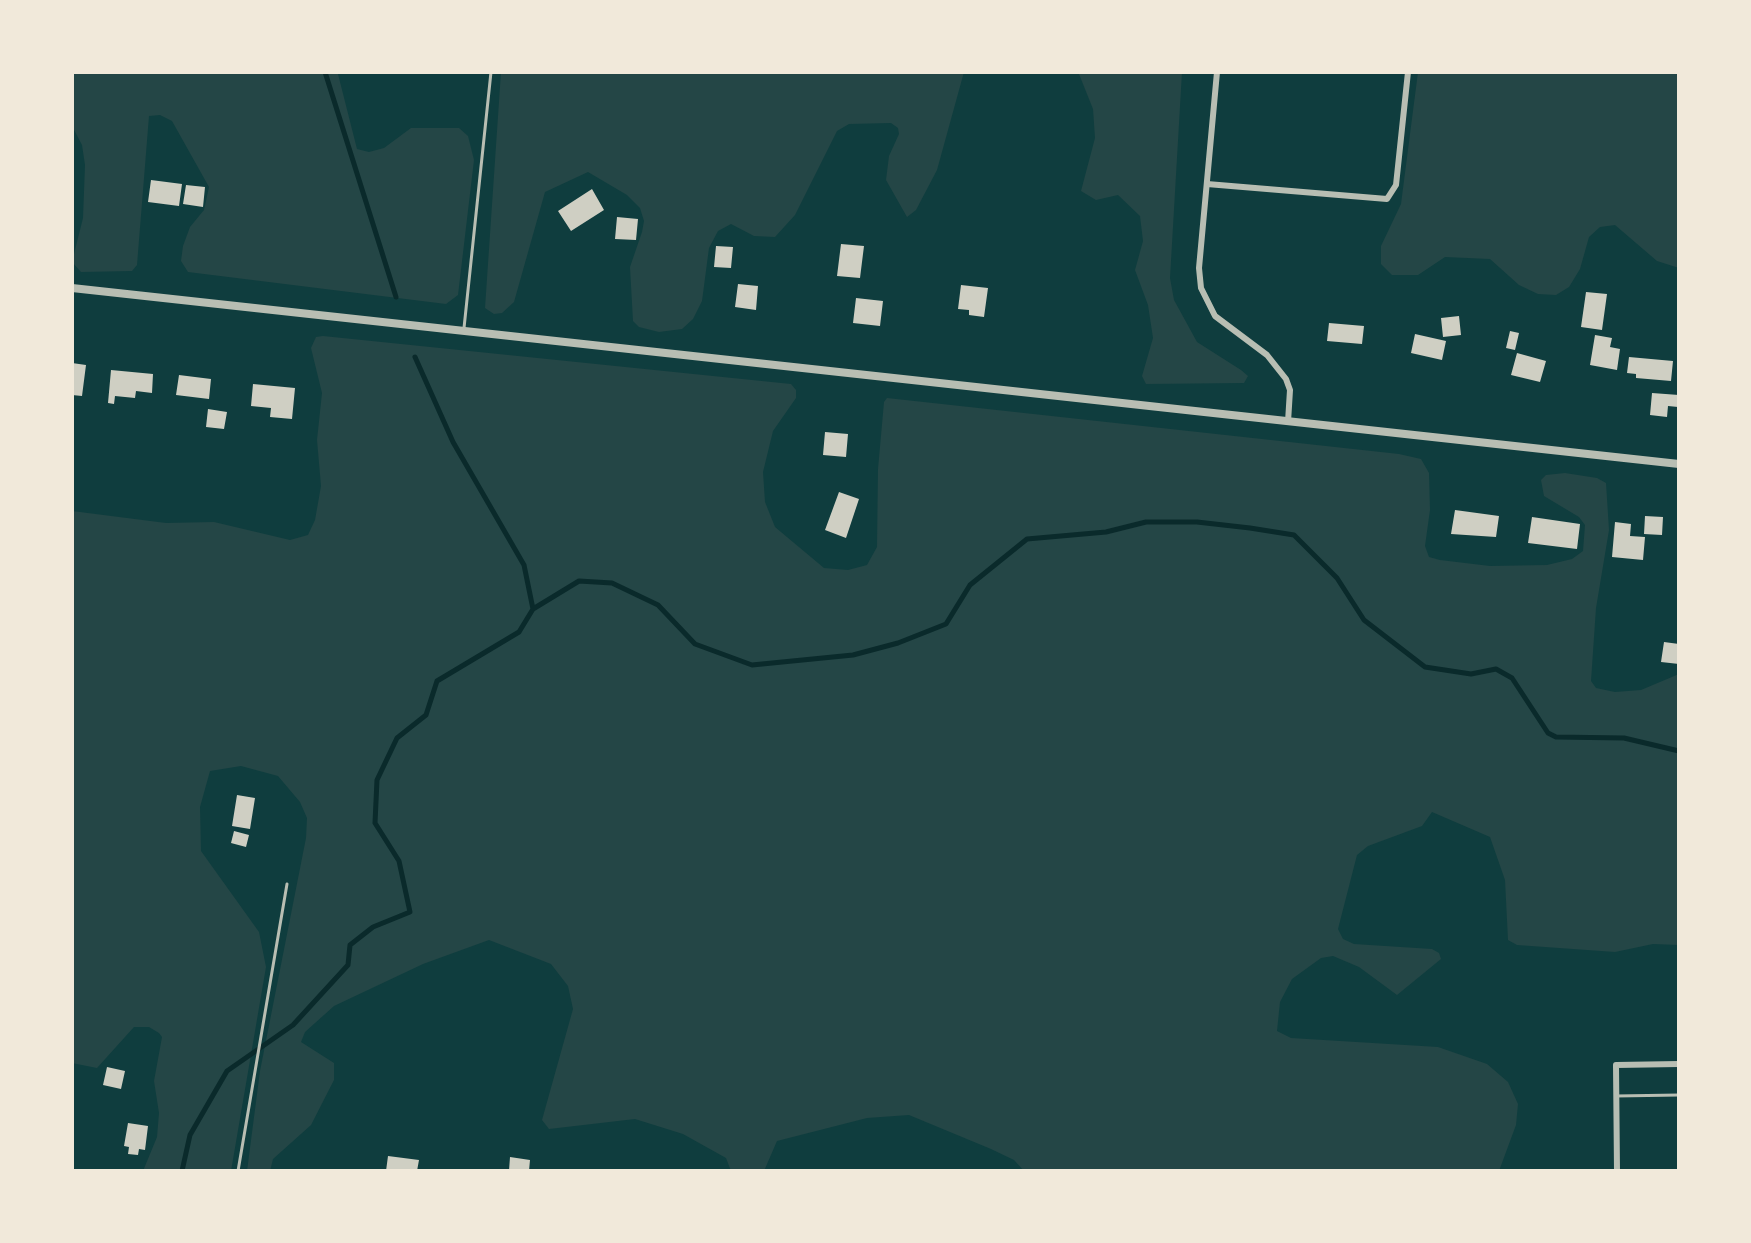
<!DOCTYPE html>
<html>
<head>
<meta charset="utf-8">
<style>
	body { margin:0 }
	#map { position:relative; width:1751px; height:1243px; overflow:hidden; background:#0f3d3e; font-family:"Fira Sans Condensed",sans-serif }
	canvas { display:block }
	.frame { position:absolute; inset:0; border:74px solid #f1e9da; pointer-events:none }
</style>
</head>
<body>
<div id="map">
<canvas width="1751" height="1243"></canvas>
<div class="frame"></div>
</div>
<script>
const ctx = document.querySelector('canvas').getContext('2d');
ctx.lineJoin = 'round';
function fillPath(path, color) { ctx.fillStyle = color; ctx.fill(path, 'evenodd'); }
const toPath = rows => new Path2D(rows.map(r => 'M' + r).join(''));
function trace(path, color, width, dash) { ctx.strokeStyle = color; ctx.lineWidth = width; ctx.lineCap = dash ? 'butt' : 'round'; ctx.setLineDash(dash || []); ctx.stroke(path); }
fillPath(toPath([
	[72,72,343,72,338,74,357,149,369,152,384,148,411,128,459,128,468,136,474,160,458,295,446,304,188,272,181,261,183,246,190,227,204,210,209,187,172,121,160,115,149,116,137,265,132,271,81,272,72,262,83,218,85,165,82,145,72,126],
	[501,72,964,72,937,170,916,210,907,217,886,180,889,156,899,134,898,128,891,123,849,124,837,131,795,215,775,237,754,236,731,224,718,231,709,248,702,301,693,319,682,329,659,332,639,327,633,321,630,267,642,232,644,221,640,208,627,195,588,172,545,192,514,302,502,313,494,314,485,308],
	[1072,72,1182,72,1170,278,1174,300,1197,342,1241,370,1248,376,1244,383,1146,384,1142,376,1153,338,1148,305,1135,270,1143,241,1140,216,1118,195,1096,200,1081,191,1095,138,1093,109,1079,74],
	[1418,72,1679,72,1679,268,1657,261,1615,225,1600,227,1589,237,1580,269,1569,287,1556,295,1538,294,1519,285,1490,259,1445,257,1418,275,1392,275,1381,264,1381,246,1401,204],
	[323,336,791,384,796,390,796,398,773,431,763,472,765,502,775,527,824,568,848,570,867,565,877,547,878,469,884,402,887,398,1399,454,1421,459,1429,473,1430,510,1425,546,1429,557,1440,560,1490,566,1547,565,1572,559,1583,551,1585,525,1579,517,1544,496,1541,480,1546,475,1565,473,1597,478,1606,483,1609,530,1596,608,1591,681,1596,688,1615,692,1641,690,1679,674,1679,945,1653,944,1615,952,1517,945,1508,940,1505,880,1490,837,1432,812,1422,826,1368,846,1357,855,1338,929,1343,939,1354,944,1432,949,1439,953,1441,959,1397,995,1359,967,1333,956,1321,958,1292,979,1280,1002,1277,1031,1291,1038,1438,1047,1487,1064,1508,1082,1518,1104,1516,1125,1499,1171,1024,1171,1014,1160,991,1149,909,1115,867,1118,777,1141,764,1171,731,1171,726,1158,683,1134,635,1119,549,1129,542,1120,573,1009,568,986,551,964,489,940,423,964,334,1006,305,1032,301,1042,334,1063,334,1080,311,1125,273,1159,270,1171,247,1171,260,1071,306,838,307,818,300,802,278,776,241,766,210,771,200,807,201,851,259,932,266,967,231,1171,143,1171,157,1137,159,1113,154,1081,162,1037,159,1033,149,1027,134,1027,97,1068,72,1063,72,511,166,523,214,522,290,540,308,535,315,520,321,486,317,440,322,393,311,348,316,337]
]), '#244646');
trace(toPath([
	[325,72,396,297],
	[415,357,453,442,524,565,533,609],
	[182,1171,190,1135,227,1071,293,1025,348,965,350,945,373,927,410,912,399,861,375,823,377,780,397,738,426,715,437,681,519,632,533,609,579,581,612,583,658,605,695,644,752,665,853,655,898,643,946,624,970,585,1027,539,1106,532,1146,522,1197,522,1250,528,1294,535,1337,578,1364,620,1425,667,1471,674,1496,669,1512,678,1548,733,1556,737,1624,738,1679,751]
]), '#0a2a2b', 5);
fillPath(toPath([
	[151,180,182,184,179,206,148,202],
	[186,185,205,187,203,207,183,204],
	[592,189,604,210,571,231,558,211],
	[617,217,638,219,636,240,615,239],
	[841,244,864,246,860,278,837,276],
	[716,246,733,247,731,268,714,267],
	[738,284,758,286,756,310,735,307],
	[961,285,988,288,984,317,969,315,969,310,958,309],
	[1586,292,1607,294,1602,330,1581,327],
	[856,298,883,301,880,326,853,323],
	[1459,316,1461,335,1443,337,1441,318],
	[1329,323,1364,326,1362,344,1327,341],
	[1510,331,1519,333,1515,350,1506,348],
	[1415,334,1446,341,1442,360,1411,353],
	[1595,335,1612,338,1610,347,1620,349,1617,370,1590,365],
	[1517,353,1546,361,1540,382,1511,375],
	[1629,357,1673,361,1671,381,1636,378,1636,374,1627,373],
	[72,363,86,365,82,396,72,395],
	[111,370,153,374,152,393,136,391,135,398,115,396,114,404,108,403],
	[179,375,211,379,209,399,176,395],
	[253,384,295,388,292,419,270,417,271,408,251,406],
	[1652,393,1679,395,1678,407,1668,406,1667,417,1650,415],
	[208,409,227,412,224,429,206,427],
	[825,432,848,434,846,457,823,455],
	[839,492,859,499,846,538,825,530],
	[1455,510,1499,516,1496,537,1451,534],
	[1645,516,1663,517,1662,535,1644,534],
	[1532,517,1580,524,1577,549,1528,543],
	[1615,522,1631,524,1630,536,1645,537,1643,560,1612,557],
	[1664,642,1679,644,1679,664,1661,662],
	[237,795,255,798,250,829,232,826],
	[234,831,249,835,246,847,231,843],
	[107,1067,125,1071,121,1089,103,1085],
	[128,1123,148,1126,145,1150,139,1149,138,1155,128,1154,129,1147,124,1146],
	[388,1156,419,1160,417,1171,386,1171],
	[510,1157,530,1160,529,1171,509,1171]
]), '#cfcfc3');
trace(toPath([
	[464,328,491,72],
	[1616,1096,1679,1095],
	[238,1171,287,884]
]), '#b8beb3', 3);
trace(toPath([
	[1217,72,1199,268,1201,288,1215,316,1267,355,1286,379,1290,390,1288,422],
	[1207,184,1387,199,1396,185,1408,72],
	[1617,1171,1616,1065,1679,1064]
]), '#b8beb3', 6);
trace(toPath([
	[72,288,1679,464]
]), '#b8beb3', 8);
</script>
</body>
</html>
